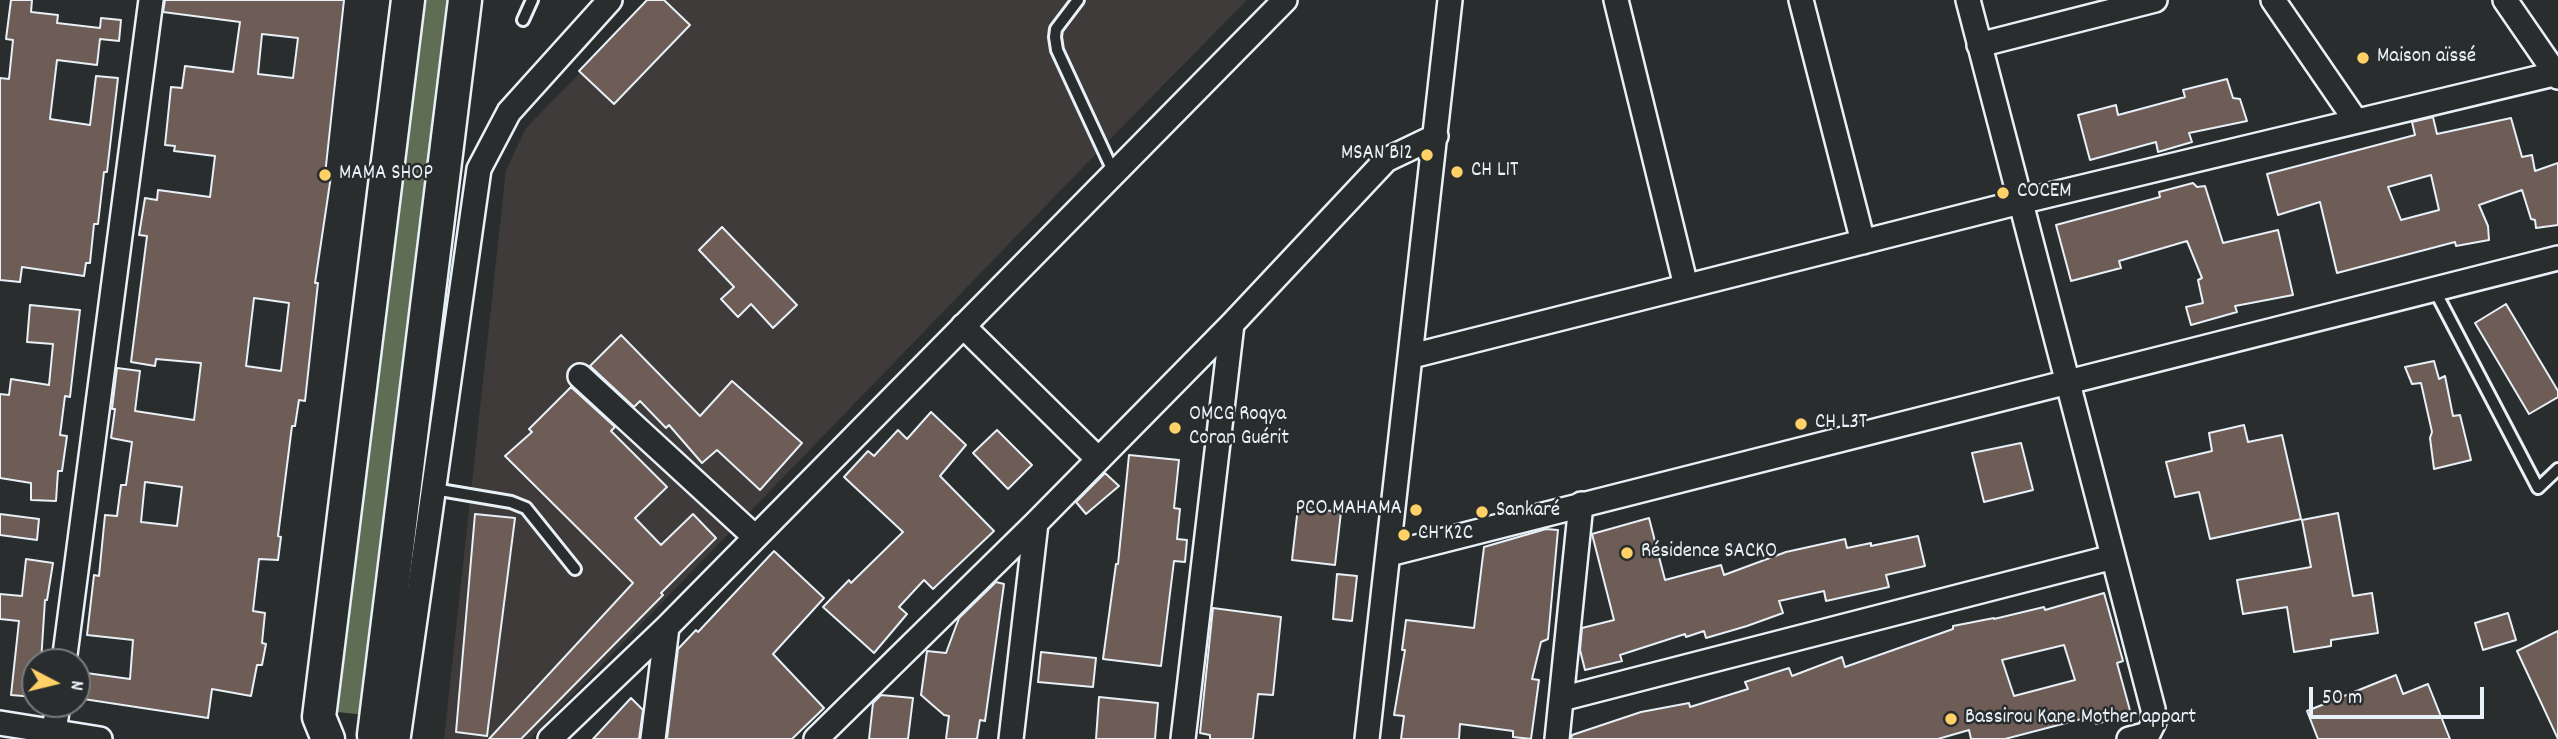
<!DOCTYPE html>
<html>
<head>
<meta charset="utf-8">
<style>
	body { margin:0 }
	#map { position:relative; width:2558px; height:739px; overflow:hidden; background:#2a2d2e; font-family:Dekko,sans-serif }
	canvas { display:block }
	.north { position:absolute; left:21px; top:648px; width:70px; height:70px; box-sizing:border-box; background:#2a2d2e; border:2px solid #767b7f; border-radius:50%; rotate:97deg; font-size:19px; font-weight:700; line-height:28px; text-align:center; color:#e8f1f8 }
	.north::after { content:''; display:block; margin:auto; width:24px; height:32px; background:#ffd166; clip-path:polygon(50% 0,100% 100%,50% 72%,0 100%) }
	.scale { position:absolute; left:2309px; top:687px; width:175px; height:32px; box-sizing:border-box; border:4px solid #e8f1f8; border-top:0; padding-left:9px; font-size:21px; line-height:24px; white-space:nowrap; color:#e8f1f8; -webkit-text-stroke:5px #2a2d2e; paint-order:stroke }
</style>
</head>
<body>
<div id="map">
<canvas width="2558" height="739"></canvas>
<div class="north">N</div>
<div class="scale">50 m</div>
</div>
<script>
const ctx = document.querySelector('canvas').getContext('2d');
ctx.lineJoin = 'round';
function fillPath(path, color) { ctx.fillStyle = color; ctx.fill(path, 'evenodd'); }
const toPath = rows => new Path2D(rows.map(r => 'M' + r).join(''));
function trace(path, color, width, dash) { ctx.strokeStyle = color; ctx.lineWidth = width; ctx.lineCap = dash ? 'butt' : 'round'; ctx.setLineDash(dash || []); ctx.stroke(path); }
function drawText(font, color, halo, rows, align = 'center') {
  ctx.font = font + ' Dekko,sans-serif'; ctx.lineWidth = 5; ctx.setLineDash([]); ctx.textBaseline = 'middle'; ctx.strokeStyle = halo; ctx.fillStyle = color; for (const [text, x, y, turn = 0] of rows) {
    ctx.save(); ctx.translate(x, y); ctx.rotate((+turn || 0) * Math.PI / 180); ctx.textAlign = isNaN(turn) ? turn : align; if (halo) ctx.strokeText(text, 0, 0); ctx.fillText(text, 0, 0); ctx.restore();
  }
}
fillPath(toPath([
	[652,0,1247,0,1119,130,530,739,444,739,506,170,526,128]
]), '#3e3b3a');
fillPath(toPath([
	[417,0,455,0,367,715,327,711]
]), '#5f6d55');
const building = toPath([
	[11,0,32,0,31,12,58,15,57,23,100,28,101,18,121,20,119,41,100,39,97,65,57,60,50,119,90,125,96,76,118,78,107,172,104,172,98,224,94,224,90,263,86,263,84,276,22,267,20,282,0,280,0,78,9,79,13,40,6,39,11,0],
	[165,0,344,0,325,175,331,176,315,283,318,283,305,401,299,400,295,426,292,426,278,536,281,537,278,560,259,559,253,611,265,613,262,643,266,644,262,665,257,665,251,696,212,689,208,718,77,698,79,672,130,679,133,640,87,635,94,575,99,576,105,515,117,516,121,485,126,485,132,442,111,438,115,409,112,409,117,368,140,371,135,411,194,420,201,363,156,359,155,366,131,362,147,236,139,235,145,198,157,200,158,190,210,197,215,156,174,151,175,146,165,145,171,87,182,88,185,66,233,72,240,22,163,12,165,0],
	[262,34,298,38,293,78,258,74,262,34],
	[254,298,289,303,281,371,246,366,254,298],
	[145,482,182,487,177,526,141,522,145,482],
	[647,0,664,0,690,25,614,104,579,71,647,0],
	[2227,79,2233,98,2240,99,2247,121,2189,133,2192,142,2158,152,2156,142,2090,160,2078,115,2116,105,2118,115,2185,97,2183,90,2227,79],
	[2433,117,2437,134,2511,118,2522,157,2532,155,2535,171,2558,163,2558,225,2536,228,2535,220,2531,219,2522,190,2479,205,2488,226,2489,240,2456,246,2455,242,2337,273,2320,202,2278,215,2267,174,2415,135,2412,122,2433,117],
	[2431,175,2439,210,2401,220,2388,187,2431,175],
	[2193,183,2197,187,2205,186,2223,243,2278,230,2293,295,2235,306,2237,312,2191,325,2186,307,2203,303,2198,280,2202,278,2187,241,2119,261,2121,268,2071,281,2056,225,2160,197,2159,192,2193,183],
	[722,227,797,305,773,328,751,304,738,317,721,299,734,287,699,250,722,227],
	[2506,304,2558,391,2558,397,2529,414,2475,323,2506,304],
	[30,305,80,310,70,397,65,396,60,435,67,436,62,471,58,471,56,501,31,500,31,483,0,478,0,394,9,395,11,379,49,385,53,344,27,342,30,305],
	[621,335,700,416,732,381,802,443,760,490,717,450,702,463,669,425,666,428,640,401,634,407,590,366,621,335],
	[2434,361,2439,379,2445,376,2453,416,2460,415,2471,460,2434,469,2430,438,2432,432,2421,383,2412,384,2405,367,2434,361],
	[571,387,615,427,611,431,667,487,635,518,661,545,693,514,716,538,661,593,663,595,521,739,489,739,633,583,505,456,532,432,529,429,571,387],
	[931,412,966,445,940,476,994,531,933,589,924,580,899,607,907,614,874,653,823,607,849,580,851,583,903,532,844,477,868,451,874,456,898,430,907,439,931,412],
	[2244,425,2248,442,2282,435,2301,519,2210,539,2199,492,2175,497,2166,462,2212,451,2209,433,2244,425],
	[997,430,1032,465,1008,489,973,453,997,430],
	[2021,443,2033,490,1984,502,1972,453,2021,443],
	[1129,455,1179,460,1174,508,1180,509,1177,539,1187,540,1185,562,1174,561,1161,666,1103,659,1116,564,1118,564,1129,455],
	[1105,473,1119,486,1086,514,1076,502,1105,473],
	[1298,507,1341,512,1335,565,1292,560,1298,507],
	[2338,513,2353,596,2372,593,2378,633,2331,640,2331,646,2294,652,2287,607,2243,614,2237,580,2311,567,2302,520,2338,513],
	[0,514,39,519,37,540,0,535,0,514],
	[475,514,515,518,487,736,456,732,475,514],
	[1649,518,1665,580,1721,565,1724,575,1786,552,1845,539,1847,548,1871,543,1871,546,1918,536,1925,566,1886,575,1889,587,1826,601,1824,591,1779,601,1783,613,1747,626,1706,638,1704,631,1686,637,1685,634,1620,655,1622,661,1585,670,1580,650,1582,628,1614,620,1592,534,1649,518],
	[1546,529,1558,530,1548,639,1541,642,1532,679,1539,680,1531,739,1513,737,1513,731,1460,724,1459,739,1401,739,1404,716,1394,715,1405,650,1402,650,1406,620,1474,628,1484,547,1546,529],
	[774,551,824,598,773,654,824,708,792,739,667,739,678,649,696,630,698,632,774,551],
	[26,559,53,563,47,600,45,600,41,662,35,662,35,697,11,695,19,621,0,619,0,594,22,596,26,559],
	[1337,574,1357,576,1352,621,1333,619,1337,574],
	[996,582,1004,584,985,721,980,720,977,739,946,739,949,716,944,715,921,695,927,651,946,653,959,618,996,582],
	[2104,593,2123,661,2117,663,2131,714,2096,724,2093,716,2005,739,1971,739,1969,730,1938,739,1571,739,1572,735,1641,712,1689,703,1690,707,1748,689,1745,682,1789,668,1792,676,1842,657,1845,667,1953,629,1953,626,1994,618,1994,619,2044,607,2045,610,2104,593],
	[2064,645,2075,680,2014,696,2002,660,2064,645],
	[1213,608,1281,617,1273,695,1258,694,1253,739,1210,739,1210,735,1200,733,1213,608],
	[2508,613,2516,640,2483,650,2475,623,2508,613],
	[2558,631,2558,739,2517,651,2558,631],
	[1041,652,1096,658,1093,687,1038,682,1041,652],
	[2396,675,2403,694,2428,684,2450,739,2318,739,2307,711,2396,675],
	[881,695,913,698,908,739,869,739,873,703,881,695],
	[1099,697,1158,703,1155,739,1096,739,1099,697],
	[631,698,643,710,639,739,593,739,631,698]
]);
fillPath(building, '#6e5c57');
trace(building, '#e8f1f8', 2);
const lane = toPath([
	[1078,0,1056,29,1055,37,1057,50,1114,173],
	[523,20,532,0],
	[2434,289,2538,488,2558,469],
	[434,489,511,502,526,508,575,569]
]);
const street = toPath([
	[1616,0,1686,286],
	[1801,0,1863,242],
	[1968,0,2153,709,2154,722,2148,734,2129,739],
	[2273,0,2356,121],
	[2505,0,2558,77],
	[1979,45,2155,0],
	[963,326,1097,458],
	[1412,356,2020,202,2558,73],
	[580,376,755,537],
	[1389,554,2558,258],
	[64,662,151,0],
	[1561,699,2113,557],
	[0,723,100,739],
	[53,739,58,704],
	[398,739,479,169,509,112,610,0],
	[550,739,667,627,1285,0],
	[653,739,667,627],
	[816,739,1036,523,1232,324,1386,160,1436,136],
	[1011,739,1036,523],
	[1183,739,1232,324],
	[1367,739,1450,0],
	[1557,739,1581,504]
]);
const secondary = toPath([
	[374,735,465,0],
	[328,739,319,717,408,0]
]);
trace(lane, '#e8f1f8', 16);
trace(street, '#e8f1f8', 28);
trace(secondary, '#e8f1f8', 37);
trace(lane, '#2a2d2e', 10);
trace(street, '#2a2d2e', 23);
trace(secondary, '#2a2d2e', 32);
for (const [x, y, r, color] of [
	[2363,58,7,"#ffd166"],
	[1427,155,7,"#ffd166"],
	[1457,172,7,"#ffd166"],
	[325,175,7,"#ffd166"],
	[2003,193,7,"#ffd166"],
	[1801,424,7,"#ffd166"],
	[1175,428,7,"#ffd166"],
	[1416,510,7,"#ffd166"],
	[1482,512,7,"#ffd166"],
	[1404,535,7,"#ffd166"],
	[1627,553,7,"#ffd166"],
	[1951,719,7,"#ffd166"]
]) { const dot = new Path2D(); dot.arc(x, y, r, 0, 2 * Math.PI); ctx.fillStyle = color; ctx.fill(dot); trace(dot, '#2a2d2e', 2.5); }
drawText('21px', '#e8f1f8', '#2a2d2e', [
	["Maison aïssé",2377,58],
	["MSAN B12",1413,155,"right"],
	["CH L1T",1471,172],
	["MAMA SHOP",339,175],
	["COCEM",2017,193],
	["OMCG Roqya",1189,416],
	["Coran Guérit",1189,440],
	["CH L3T",1815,424],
	["PCO MAHAMA",1402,510,"right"],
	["Sankaré",1496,512],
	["CH K2C",1418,535],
	["Résidence SACKO",1641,553],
	["Bassirou Kane Mother appart",1965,719]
], 'left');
</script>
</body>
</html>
